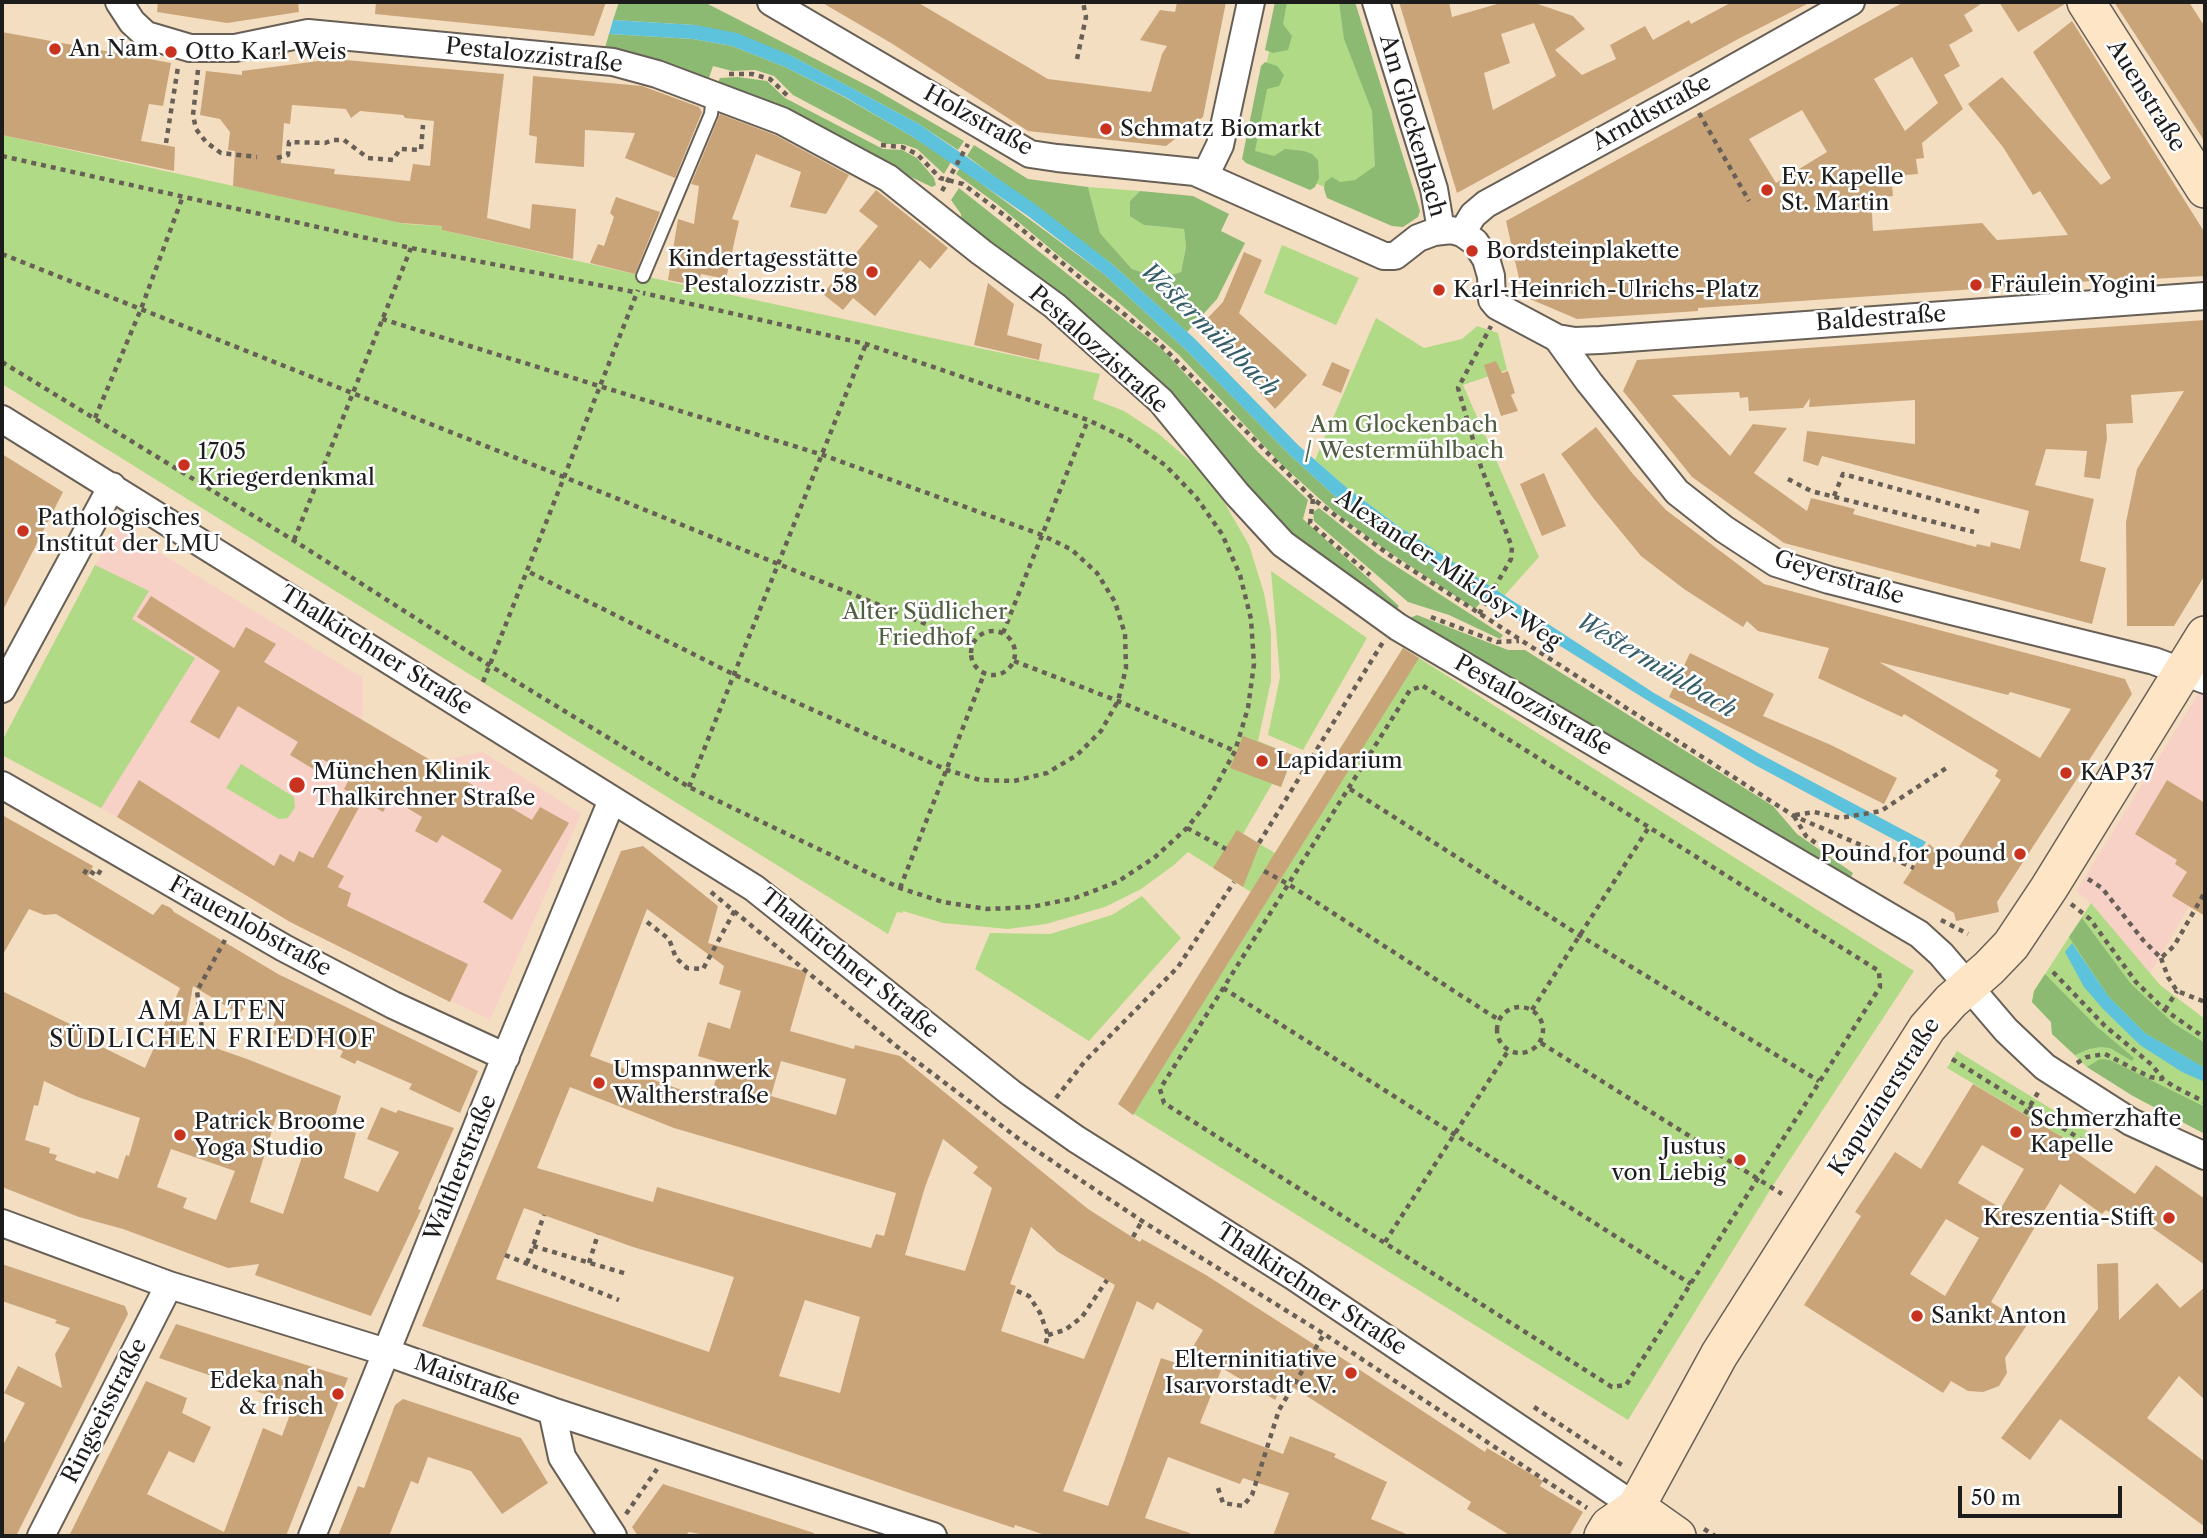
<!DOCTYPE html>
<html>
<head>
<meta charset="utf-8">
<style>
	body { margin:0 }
	#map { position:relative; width:2207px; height:1538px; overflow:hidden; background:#f4dec1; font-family:"Libre Caslon Text",serif }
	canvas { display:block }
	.frame { position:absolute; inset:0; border:4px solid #1c1c1c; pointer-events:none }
	.scale { position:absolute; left:1958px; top:1486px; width:164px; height:32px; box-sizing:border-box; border:4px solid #1c1c1c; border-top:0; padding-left:9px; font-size:21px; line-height:24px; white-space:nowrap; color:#1c1c1c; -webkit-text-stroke:5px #fff; paint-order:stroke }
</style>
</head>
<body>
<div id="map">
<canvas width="2207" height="1538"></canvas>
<div class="frame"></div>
<div class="scale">50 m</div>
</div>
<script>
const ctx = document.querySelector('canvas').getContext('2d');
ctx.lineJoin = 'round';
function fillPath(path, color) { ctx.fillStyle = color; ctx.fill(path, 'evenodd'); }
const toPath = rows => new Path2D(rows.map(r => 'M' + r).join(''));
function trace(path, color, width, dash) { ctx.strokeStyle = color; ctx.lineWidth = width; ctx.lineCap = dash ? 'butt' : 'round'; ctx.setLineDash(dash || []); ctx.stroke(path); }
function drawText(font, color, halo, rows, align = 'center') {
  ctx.font = font + ' "Libre Caslon Text",serif'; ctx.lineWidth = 5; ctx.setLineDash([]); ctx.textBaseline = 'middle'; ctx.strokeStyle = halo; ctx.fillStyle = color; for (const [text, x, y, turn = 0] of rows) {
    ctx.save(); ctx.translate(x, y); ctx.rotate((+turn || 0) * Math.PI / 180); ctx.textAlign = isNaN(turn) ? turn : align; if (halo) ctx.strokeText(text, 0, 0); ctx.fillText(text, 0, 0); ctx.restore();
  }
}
fillPath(toPath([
	[116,526,363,678,362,720,433,762,483,752,581,814,490,1020,290,922,117,817,2,755,2,741],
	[2200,691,2205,693,2205,879,2150,974,2091,903,2076,891]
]), '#f7d1c6');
fillPath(toPath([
	[1279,2,1347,2,1408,204,1389,213,1248,156],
	[2,135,406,224,442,226,442,230,643,276,1100,374,1093,399,1124,411,1159,434,1193,464,1220,495,1249,545,1264,593,1271,632,1271,681,1258,741,1293,755,1281,787,1272,784,1243,834,1275,853,1403,648,1914,971,1772,1187,1628,1420,1118,1104,1251,892,1188,852,1174,865,1141,889,1105,907,1046,924,1008,929,943,923,903,911,902,913,897,912,888,934,2,384],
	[1088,187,1140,191,1130,201,1144,225,1184,229,1186,247,1181,272,1161,278,1132,269,1100,233],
	[1282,245,1359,278,1336,325,1264,293],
	[1376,318,1424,348,1462,339,1477,326,1498,333,1507,370,1463,385,1539,557,1504,596,1398,526,1346,487,1315,460],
	[95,565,149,591,132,619,195,658,101,808,2,755,2,741],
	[1271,571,1367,638,1303,750,1268,735,1280,677],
	[241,764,294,797,295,807,288,818,279,819,226,788],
	[1142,896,1181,938,1089,1041,975,969,990,933,1050,934,1112,915],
	[2091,903,2160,985,2205,1019,2205,1134,2133,1096,2087,1067,2052,1034,2051,1022,2032,1002,2034,991],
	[1957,1051,2089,1132,2081,1148,1947,1068]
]), '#b0da85');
fillPath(toPath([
	[619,2,704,2,876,90,964,141,958,150,919,124,790,55,695,25,613,20],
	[1275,2,1287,2,1283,24,1292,36,1288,50,1273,53,1265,50],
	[1339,2,1355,2,1420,211,1418,217,1403,227,1392,226,1327,198,1324,189,1325,182,1332,177,1340,182,1355,180,1375,166,1372,111,1344,39],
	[609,34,693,39,732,46,785,67,844,97,913,137,951,162,944,174,917,149,903,144,885,144,793,95,774,76,755,70,732,71,713,66,708,81,604,51],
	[1265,62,1277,66,1284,75,1279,86,1267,89,1255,151,1274,156,1285,149,1304,151,1312,154,1318,160,1319,178,1315,187,1310,190,1246,163,1242,159,1261,66],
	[738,77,767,81,785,98,883,149,902,150,917,158,934,178,936,185,932,187,717,85,720,78],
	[974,145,1028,179,1088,187,1100,233,1132,269,1161,278,1181,272,1186,247,1184,229,1144,225,1130,216,1130,201,1140,191,1193,196,1229,214,1221,231,1245,243,1217,299,1187,332,1112,264,967,156],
	[960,168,1105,275,1186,350,1291,456,1338,499,1443,573,1483,599,1481,602,1475,609,1383,548,1332,510,1281,464,1179,355,1118,302,1064,260,997,204,956,174],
	[959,188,1162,349,1258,452,1308,500,1303,519,1399,606,1395,611,1303,546,962,228,961,214,951,200],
	[1319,508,1379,555,1503,635,1500,639,1449,615,1408,602,1314,521,1313,512],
	[1417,615,1508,650,1525,650,1773,806,1797,834,1853,873,1848,883,1729,814,1410,618],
	[2082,918,2131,984,2173,1023,2205,1043,2205,1068,2145,1033,2109,997,2069,937],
	[2045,974,2096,1026,2134,1058,2132,1061,2110,1048,2101,1047,2089,1049,2075,1055,2052,1034,2051,1022,2032,1002,2034,991],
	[2100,1059,2110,1060,2205,1107,2205,1134,2133,1096,2087,1067]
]), '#8cba72');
fillPath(toPath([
	[613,20,695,25,737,33,790,55,919,124,1035,204,1112,264,1195,339,1298,445,1346,487,1398,526,1654,693,1760,754,1926,842,1919,853,1755,765,1650,702,1443,573,1391,537,1338,499,1291,456,1186,350,1105,275,1028,216,913,137,845,97,785,67,732,46,693,39,609,34],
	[2072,943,2109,997,2145,1033,2205,1068,2205,1082,2182,1072,2140,1045,2104,1010,2084,987,2065,952]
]), '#5dc2db');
fillPath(toPath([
	[158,2,298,2,299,12,227,23,157,12],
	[376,2,606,2,594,36,375,14],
	[821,2,917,2,1048,79,1151,92,1162,54,1167,46,1140,40,1160,10,1175,12,1177,2,1226,2,1203,117,1166,146,1028,131,891,43],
	[1399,2,1449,2,1452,17,1504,2,1532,2,1573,16,1585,29,1555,50,1582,75,1616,59,1610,45,1645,26,1653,40,1689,20,1691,24,1732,2,1811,2,1740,38,1457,193],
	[1534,23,1556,76,1493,110,1484,73,1510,63,1501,34],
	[1904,2,1984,2,1964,15,1973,31,1949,45,1960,66,1944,75,1963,109,1922,143,1924,158,1916,159,1918,174,1891,176,1893,196,1871,198,1873,231,1982,223,1997,240,2068,235,2040,191,2033,195,2003,147,1968,104,2002,77,2101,185,2111,178,2033,52,2072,21,2205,233,2205,276,2151,279,2151,277,1698,308,1698,311,1577,319,1523,296,1506,221],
	[1912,57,1938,103,1905,131,1874,79],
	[1802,110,1827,152,1776,183,1749,139],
	[1999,2,2065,2,2065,4,2018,32],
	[2114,2,2189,2,2205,27,2205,142],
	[2,32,171,63,163,106,149,104,141,141,175,147,174,171,2,135],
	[334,59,504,74,487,218,530,229,532,204,576,209,573,259,442,230,442,226,401,223,233,186,235,151,228,150,230,132,220,119,200,115,206,71,242,75,242,71],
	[292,105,346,109,351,118,360,111,403,115,405,118,434,121,430,166,413,164,410,181,334,174,335,169,281,163,284,123,290,124],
	[533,76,642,86,699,107,702,112,675,178,625,158,635,133,585,130,584,167,535,163,537,137,529,135],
	[720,114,775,135,849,175,826,214,810,211,790,207,801,172,756,154,732,219,739,221,726,279,701,274,698,286,668,280,678,219,694,224,699,186,691,184],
	[876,190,948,248,930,269,920,260,875,316,853,298,843,310,823,294,878,226,859,211],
	[616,197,660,212,635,274,590,263,598,244,604,246,614,217,610,213],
	[1244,252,1262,260,1239,313,1307,375,1275,409,1248,379,1255,372,1204,322,1223,302],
	[988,283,1014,304,1007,335,1042,344,1039,360,974,345],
	[2205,320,2205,575,2174,626,2127,626,2126,522,2137,469,2184,391,2131,395,2133,423,2106,424,2107,438,2100,479,2084,477,2087,451,2046,449,2035,485,2094,499,2080,561,2106,568,2092,624,1784,543,1692,477,1623,391,1637,360],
	[1739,392,1740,398,1748,397,1749,411,1803,408,1810,398,1809,407,1915,400,1915,444,1807,431,1803,461,1818,466,1822,456,2029,511,2020,549,1991,542,1990,547,1977,544,1976,547,1853,514,1855,509,1811,498,1807,511,1754,473,1787,428,1753,424,1730,456,1672,395],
	[1496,361,1502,373,1508,371,1515,393,1511,395,1518,411,1501,416,1484,365],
	[1332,362,1350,370,1341,393,1322,385],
	[1596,427,1633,474,1666,510,1764,584,2125,679,2132,694,1997,902,1999,912,1956,921,1954,913,1903,883,1929,844,1950,861,2001,780,1995,776,1998,770,1904,714,1902,717,1818,678,1829,648,1758,631,1747,621,1743,627,1684,589,1641,556,1594,499,1561,454],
	[1879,662,2008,695,2010,692,2071,709,2040,758],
	[2,454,63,492,2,612],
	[1544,473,1566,526,1542,536,1520,484],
	[151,596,234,648,246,627,276,644,264,662,532,820,540,807,569,823,512,920,483,902,502,870,442,835,437,843,415,831,422,817,391,798,383,812,363,800,327,867,344,876,338,887,351,893,347,906,468,964,450,1002,290,922,117,817,139,780,274,866,280,854,294,862,299,851,313,858,349,792,344,789,351,776,322,759,315,770,290,755,298,742,238,706,219,739,190,722,220,671,137,617],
	[1403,648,1419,658,1133,1115,1118,1104],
	[1690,653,1774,694,1763,716,1831,745,1897,778,1884,804,1669,697],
	[1243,736,1293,755,1281,787,1230,768],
	[2167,780,2205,803,2205,916,2172,896,2187,872,2175,864,2177,860,2135,834],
	[2,815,93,866,88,876,153,915,162,904,171,908,174,912,278,974,478,1071,460,1113,409,1089,412,1084,357,1060,355,1064,340,1057,343,1051,302,1032,296,1044,270,1032,276,1020,247,1005,239,1014,193,986,184,1037,247,1059,341,1096,332,1126,356,1133,344,1178,378,1192,399,1152,367,1139,381,1107,396,1113,398,1110,454,1128,418,1209,421,1210,371,1316,255,1275,259,1264,228,1268,123,1229,79,1217,2,1187,2,991,103,1040,100,1046,145,1068,180,988,56,914,44,915,29,909,2,956],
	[44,1081,78,1097,140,1118,129,1156,126,1155,118,1179,96,1171,95,1174,55,1160,57,1155,49,1153,50,1148,25,1140,34,1105,38,1106],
	[278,1111,313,1124,283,1214,250,1202],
	[171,1149,235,1171,216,1220,183,1208,187,1198,157,1187],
	[1237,830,1260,844,1243,887,1213,868],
	[643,846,718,906,708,943,807,972,790,1031,854,1049,855,1045,900,1056,1088,1209,1140,1242,1142,1239,1206,1275,1329,1354,1331,1351,1485,1452,1487,1448,1543,1481,1540,1486,1583,1512,1569,1536,1511,1536,1467,1509,1471,1502,1285,1382,1275,1400,1222,1368,1200,1423,1283,1454,1290,1436,1336,1454,1334,1457,1387,1482,1371,1519,1411,1536,1273,1536,1289,1493,1243,1478,1240,1484,1168,1457,1145,1518,1190,1533,1190,1536,1048,1536,1015,1525,1014,1528,936,1502,422,1326,621,851],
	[647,909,724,966,719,984,741,991,730,1029,708,1022,698,1056,721,1063,710,1098,684,1091,590,1056],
	[781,1061,846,1079,836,1115,771,1096],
	[570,1087,674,1128,896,1193,884,1236,876,1234,871,1248,657,1187,653,1202,537,1168],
	[943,1139,978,1167,973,1173,992,1188,965,1271,905,1255,925,1187],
	[524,1208,633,1247,734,1277,709,1352,496,1279],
	[1031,1227,1058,1252,1115,1285,1084,1359,1001,1331,1016,1286,1010,1284],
	[805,1300,860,1317,840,1393,779,1376],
	[1137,1301,1153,1310,1157,1302,1203,1330,1182,1365,1161,1358,1108,1506,1063,1491],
	[1973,1084,2081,1148,2078,1154,2135,1194,2156,1165,2205,1199,2205,1265,2144,1222,2143,1225,2128,1215,2123,1222,2106,1210,2102,1214,2060,1184,1991,1302,2027,1325,2005,1358,2007,1373,1999,1386,1983,1392,1968,1391,1951,1381,1943,1393,1804,1305,1861,1216,1855,1212,1895,1152,1921,1169],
	[1982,1145,2024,1169,2001,1208,1958,1183],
	[1946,1219,1979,1238,1945,1296,1910,1274],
	[2118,1263,2119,1320,2157,1283,2180,1308,2205,1287,2205,1400,2179,1376,2147,1418,2205,1462,2205,1527,2060,1419,2030,1460,2001,1438,2098,1309,2097,1264],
	[2,1264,125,1306,128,1314,16,1536,2,1536,2,1447,25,1403,4,1393,18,1366,62,1388,55,1354,70,1328,55,1323,57,1320,2,1301],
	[176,1324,348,1378,286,1536,69,1536,146,1381,187,1398,182,1413,211,1427,194,1463,169,1451,147,1494,224,1532,263,1428,282,1436,294,1404,159,1358],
	[403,1399,521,1438,548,1483,502,1514,471,1471,428,1457,418,1484,411,1481,389,1536,338,1536,358,1486,364,1488,395,1405],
	[663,1484,814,1533,814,1536,711,1536,689,1532,685,1536,638,1536,632,1527]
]), '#caa479');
const lane = toPath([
	[643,276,711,114,713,95]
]);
const street = toPath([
	[119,2,132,22,146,35,190,48,235,48,308,33,613,62,657,74,782,121,888,178,981,252,1055,306,1161,401,1237,494,1283,544,1398,627,1919,934,1941,954,2006,1030,2045,1067,2131,1122,2205,1156],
	[771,2,1030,154,1057,158,1195,172,1384,256,1395,256,1418,238,1434,232,1451,230,1462,233,1475,242,1486,259,1491,276,1492,300,1497,306,1557,338,1589,382,1677,492,1724,529,1776,563,1829,580,1951,611,2154,661,2205,680],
	[1376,2,1434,189,1441,230],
	[1205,176,1220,145,1251,2],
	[1462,233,1473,215,1486,204,1688,94,1851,2],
	[1557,338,1575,341,1600,340,2205,296],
	[2,419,754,888,1011,1093,1076,1139,1293,1276,1636,1507],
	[2,689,112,486],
	[2,785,284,948,393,1005,506,1057],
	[2,1223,169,1285,386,1352,552,1411,933,1536],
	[552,1411,562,1457,613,1536],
	[41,1536,169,1285],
	[312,1536,499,1072,612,800]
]);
const secondary = toPath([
	[2086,2,2205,189],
	[1636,1507,1677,1536],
	[1603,1536,1609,1526,1636,1507],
	[1635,1536,1636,1507,1719,1355,1927,1028,1951,1001,1989,968,2011,945,2049,888,2205,635]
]);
trace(lane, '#686056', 16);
trace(street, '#686056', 30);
trace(secondary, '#686056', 40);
trace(toPath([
	[1077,59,1086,17,1083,2],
	[198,70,193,115,196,129,206,142,221,153,257,157],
	[729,74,752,74,770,79,789,97],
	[1699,113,1749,201],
	[166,143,178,67],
	[881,145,902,147,917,154,940,178,963,184,1008,218,1158,342,1313,499,1395,559,1794,816,1914,868],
	[2,156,411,248,634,292],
	[277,158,288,155,289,142,325,143,333,140,344,140,368,158,393,160,400,149,421,150,423,125],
	[942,191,968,144],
	[2,254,564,477,973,643],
	[382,319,823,455,1042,535,1072,550,1097,573,1115,602,1125,634,1126,668,1118,701,1101,731,1077,755,1047,773,1014,781,980,780,947,770,735,675,527,571],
	[2,362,293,540,489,665,689,787,900,888,943,902,987,909,1031,907,1075,898,1117,882,1154,858,1187,828,1206,804,1235,751,1248,708,1254,664,1251,619,1240,575,1222,534,1196,497,1165,465,1128,439,1088,420,866,344,643,293],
	[95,418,141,309,183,196],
	[1788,479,1811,491,1974,532],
	[1834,496,1843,474,1980,512],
	[1313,499,1310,523,1370,575],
	[294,540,411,248],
	[1479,614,1511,559,1512,547,1481,467,1458,388,1491,326],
	[1431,617,1497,642,1519,641],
	'971 653a22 22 0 1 1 44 0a22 22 0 1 1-44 0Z',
	[1003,633,1088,420],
	[1014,661,1118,701,1235,751],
	[483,682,638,290],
	[1423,686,1879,971,1880,987,1626,1385,1612,1387,1164,1103,1160,1089,1410,690,1423,686],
	[689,787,866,344],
	[1350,789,1579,935,1819,1081],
	[1795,815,1814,812,1840,818,1881,811,1948,767],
	[1794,816,1806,836,1817,844],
	[1187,828,1226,849],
	[1259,843,1383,642],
	[1264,871,1288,884,1499,1020],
	[84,874,87,869,97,876,102,868],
	[2088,879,2102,888,2143,940,2161,958,2174,946,2205,892],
	[900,888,984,674],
	[711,892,895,1045,1019,1139,1142,1221,1324,1334,1587,1508],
	[2071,904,2090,919,2136,982,2165,1010,2205,1038],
	[1941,920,1968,934],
	[647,922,669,939,676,958,687,968,703,969,735,910],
	[2161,958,2168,977,2177,991,2205,1002],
	[2053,972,2105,1026,2152,1065,2163,1079,2173,1086,2205,1102],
	[1223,988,1691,1284],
	'1497 1030a23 23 0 1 1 46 0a23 23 0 1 1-46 0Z',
	[1532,1010,1649,827],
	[2165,1010,2177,991],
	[203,1037,197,991,225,940],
	[1541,1043,1782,1194],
	[1952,1059,2082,1140],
	[2077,1063,2087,1057,2105,1054,2150,1077,2162,1079],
	[1056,1098,1085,1061,1178,967,1234,882],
	[2025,1114,2039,1091],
	[1133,1237,1142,1221],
	[1385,1242,1508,1051],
	[533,1246,627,1274],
	[505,1255,619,1300],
	[527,1263,544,1215],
	[589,1263,598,1234],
	[1017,1291,1029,1296,1040,1313,1048,1335,1045,1346],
	[1048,1335,1065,1330,1082,1317,1107,1280],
	[1534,1407,1625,1467],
	[1218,1488,1223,1503,1243,1506,1252,1495,1279,1410,1324,1334],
	[626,1514,657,1469],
	[1704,1529,1715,1536]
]), '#686056', 4.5, [5, 5]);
trace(lane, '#fff', 12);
trace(street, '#fff', 26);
trace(secondary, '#fde5c5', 37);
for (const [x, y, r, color] of [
	[55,49,7,"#c8321e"],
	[171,52,7,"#c8321e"],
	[1106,129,7,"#c8321e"],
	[1767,190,7,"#c8321e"],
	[1472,251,7,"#c8321e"],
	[872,272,7,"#c8321e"],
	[1976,285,7,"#c8321e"],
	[1439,290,7,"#c8321e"],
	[184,465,7,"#c8321e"],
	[23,531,7,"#c8321e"],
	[1262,761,7,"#c8321e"],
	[2066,773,7,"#c8321e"],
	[297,785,9,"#c8321e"],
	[2020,854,7,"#c8321e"],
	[599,1083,7,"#c8321e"],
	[2016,1132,7,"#c8321e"],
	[180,1135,7,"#c8321e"],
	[1740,1160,7,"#c8321e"],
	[2169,1218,7,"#c8321e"],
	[1917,1316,7,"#c8321e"],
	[1351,1373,7,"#c8321e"],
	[338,1394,7,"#c8321e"]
]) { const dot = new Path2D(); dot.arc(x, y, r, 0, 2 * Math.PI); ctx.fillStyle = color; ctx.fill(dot); trace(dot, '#fff', 2.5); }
drawText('23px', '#1c1c1c', '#fff', [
	["An Nam",69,49],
	["Otto Karl Weis",185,52],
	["Schmatz Biomarkt",1120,129],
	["Ev. Kapelle",1781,177],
	["St. Martin",1781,203],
	["Bordsteinplakette",1486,251],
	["Kindertagesstätte",858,259,"right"],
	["Pestalozzistr. 58",858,285,"right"],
	["Fräulein Yogini",1990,285],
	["Karl-Heinrich-Ulrichs-Platz",1453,290],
	["1705",198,452],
	["Kriegerdenkmal",198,478],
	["Pathologisches",37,518],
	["Institut der LMU",37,544],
	["Lapidarium",1276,761],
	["München Klinik",313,772],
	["Thalkirchner Straße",313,798],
	["KAP37",2080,773],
	["Pound for pound",2006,854,"right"],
	["Umspannwerk",613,1070],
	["Waltherstraße",613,1096],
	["Schmerzhafte",2030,1119],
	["Kapelle",2030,1145],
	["Patrick Broome",194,1122],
	["Yoga Studio",194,1148],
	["Justus",1726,1147,"right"],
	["von Liebig",1726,1173,"right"],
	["Kreszentia-Stift",2155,1218,"right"],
	["Sankt Anton",1931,1316],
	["Elterninitiative",1337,1360,"right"],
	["Isarvorstadt e.V.",1337,1386,"right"],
	["Edeka nah",324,1381,"right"],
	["& frisch",324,1407,"right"]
], 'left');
drawText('23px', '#1c1c1c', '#fff', [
	["Pestalozzistraße",534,56,6],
	["Auenstraße",2146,96,58],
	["Arndtstraße",1652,113,-29],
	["Holzstraße",978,121,29],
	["Am Glockenbach",1412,126,74],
	["Baldestraße",1881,319,-4],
	["Pestalozzistraße",1098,350,42],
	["Alexander-Miklósy-Weg",1448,570,34],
	["Geyerstraße",1839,578,17],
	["Thalkirchner Straße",376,651,32],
	["Pestalozzistraße",1533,706,30],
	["Frauenlobstraße",250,927,29],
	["Thalkirchner Straße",849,964,39],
	["Kapuzinerstraße",1885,1097,-57],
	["Waltherstraße",461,1168,-68],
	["Thalkirchner Straße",1311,1290,33],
	["Maistraße",467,1381,20],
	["Ringseisstraße",105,1411,-63]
]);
drawText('23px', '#505e41', '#fff', [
	["Am Glockenbach",1404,425],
	["/ Westermühlbach",1404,451],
	["Alter Südlicher",925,612],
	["Friedhof",925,638]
]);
drawText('italic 24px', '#365e68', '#fff', [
	["Westermühlbach",1209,330,44],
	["Westermühlbach",1656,666,31]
]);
ctx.letterSpacing = '2px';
drawText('24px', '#1c1c1c', '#fff', [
	["AM ALTEN",213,1012],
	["SÜDLICHEN FRIEDHOF",213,1040]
]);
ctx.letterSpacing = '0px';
</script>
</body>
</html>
